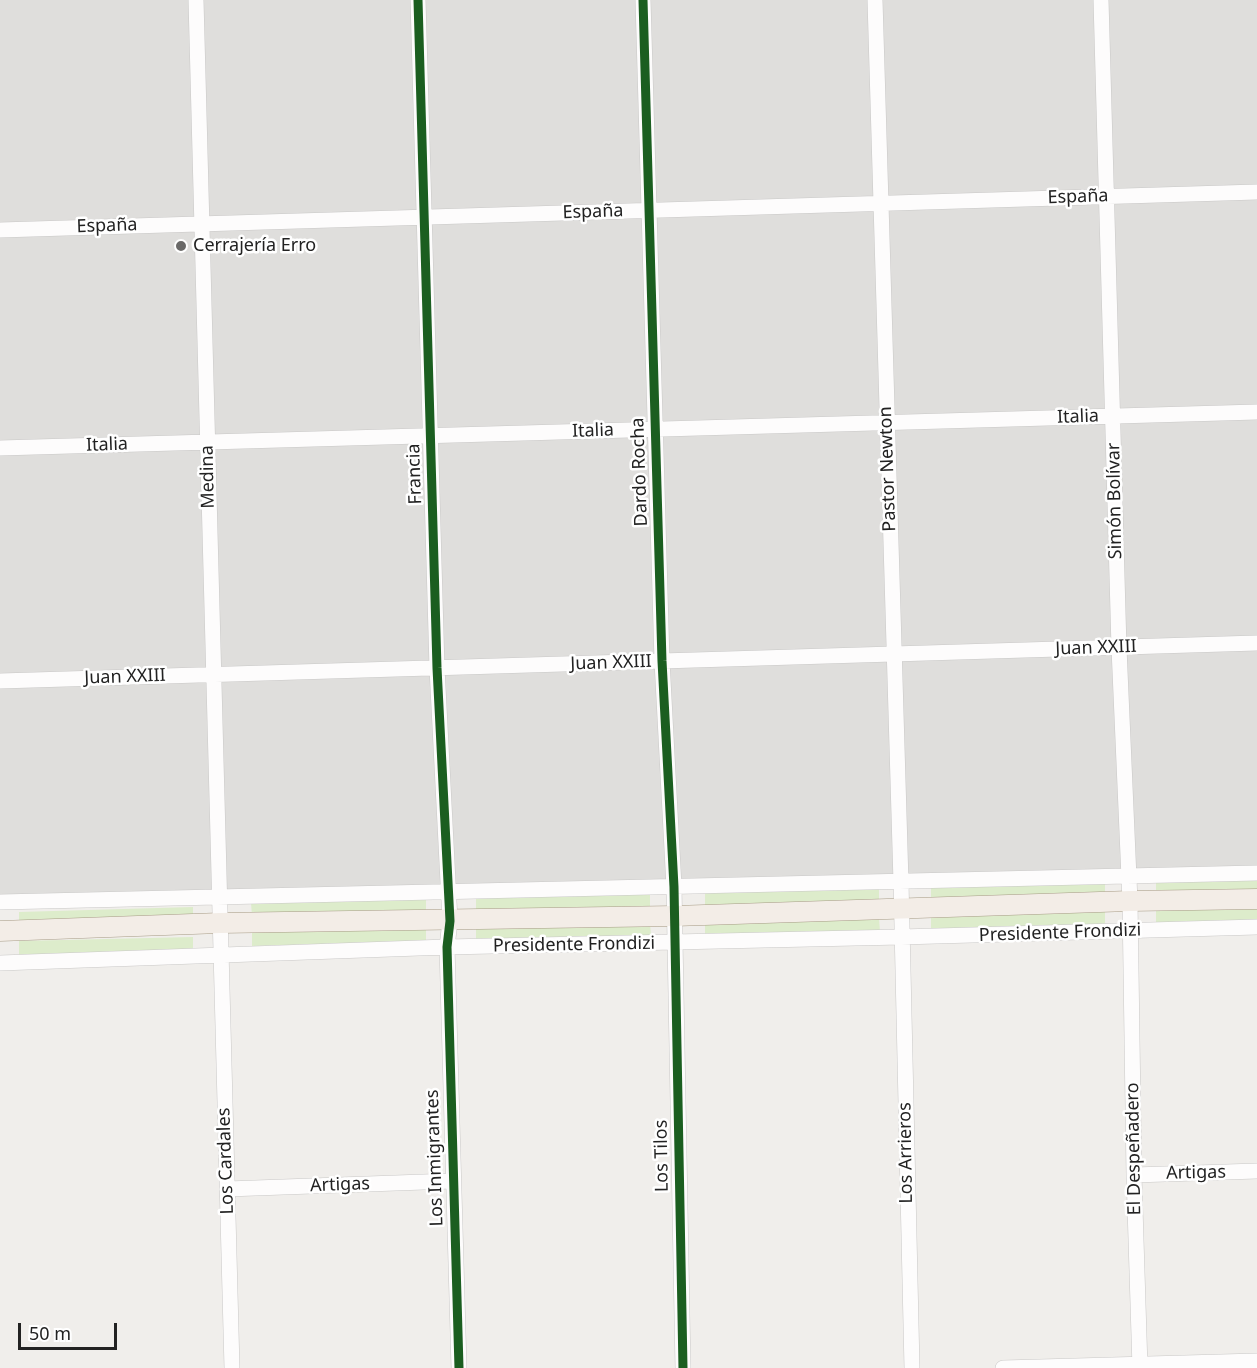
<!DOCTYPE html>
<html>
<head>
<meta charset="utf-8">
<style>
	body { margin:0 }
	#map { position:relative; width:1257px; height:1368px; overflow:hidden; background:#f0eeeb; font-family:"Noto Sans",sans-serif }
	canvas { display:block }
	.scale { position:absolute; left:18px; top:1323px; width:99px; height:27px; box-sizing:border-box; border:3px solid #222; border-top:0; padding-left:8px; font-size:18px; line-height:21px; white-space:nowrap; color:#222; -webkit-text-stroke:4px #fff; paint-order:stroke }
</style>
</head>
<body>
<div id="map">
<canvas width="1257" height="1368"></canvas>
<div class="scale">50 m</div>
</div>
<script>
const ctx = document.querySelector('canvas').getContext('2d');
ctx.lineJoin = 'round';
function fillPath(path, color) { ctx.fillStyle = color; ctx.fill(path, 'evenodd'); }
const toPath = rows => new Path2D(rows.map(r => 'M' + r).join(''));
function trace(path, color, width, dash) { ctx.strokeStyle = color; ctx.lineWidth = width; ctx.lineCap = dash ? 'butt' : 'round'; ctx.setLineDash(dash || []); ctx.stroke(path); }
function drawText(font, color, halo, rows, align = 'center') {
  ctx.font = font + ' "Noto Sans",sans-serif'; ctx.lineWidth = 5; ctx.setLineDash([]); ctx.textBaseline = 'middle'; ctx.strokeStyle = halo; ctx.fillStyle = color; for (const [text, x, y, turn = 0] of rows) {
    ctx.save(); ctx.translate(x, y); ctx.rotate((+turn || 0) * Math.PI / 180); ctx.textAlign = isNaN(turn) ? turn : align; if (halo) ctx.strokeText(text, 0, 0); ctx.fillText(text, 0, 0); ctx.restore();
  }
}
fillPath(toPath([
	[0,0,1257,0,1257,873,0,902]
]), '#dfdedc');
fillPath(toPath([
	[1257,877,1257,890,1156,893,1156,880],
	[1105,882,1105,896,931,900,931,887],
	[879,888,879,902,705,907,705,893],
	[650,893,650,906,476,911,476,898],
	[426,898,426,911,252,916,251,903],
	[1257,906,1257,920,1156,923,1156,909],
	[193,907,193,921,19,926,19,912],
	[1105,911,1105,925,931,930,931,916],
	[879,918,880,932,705,936,705,923],
	[650,922,651,936,476,941,476,927],
	[426,927,426,941,252,946,252,932],
	[193,937,193,950,19,955,19,941]
]), '#ddeccb');
const minor = toPath([
	[196,0,232,1368],
	[418,0,437,668,450,921,447,947,459,1368],
	[643,0,662,661,674,887,683,1368],
	[875,0,901,882,912,1368],
	[1101,0,1119,648,1130,901,1134,1175,1140,1368],
	[0,230,1257,192],
	[0,448,1257,412],
	[0,681,1257,643],
	[0,902,1257,873],
	[0,963,447,947,901,937,1257,927],
	[1134,1175,1257,1171],
	[227,1189,452,1181],
	[1003,1368,1257,1361]
]);
const major = toPath([
	[0,931,220,923,674,916,1130,901,1257,899]
]);
trace(minor, '#c9c8c7', 16);
trace(major, '#a79c86', 21);
trace(minor, '#fdfcfc', 15);
trace(major, '#f3ede7', 20);
trace(toPath([
	[418,0,437,668,450,921,447,947,459,1368],
	[643,0,662,661,674,887,683,1368]
]), '#1b5e20', 9);
for (const [x, y, r, color] of [
	[181,246,6,"#6a6968"]
]) { const dot = new Path2D(); dot.arc(x, y, r, 0, 2 * Math.PI); ctx.fillStyle = color; ctx.fill(dot); trace(dot, '#fff', 2); }
drawText('18px', '#222', '#fff', [
	["España",1078,197,-2],
	["España",593,212,-2],
	["España",107,226,-2],
	["Italia",1078,417,-2],
	["Italia",593,431,-2],
	["Italia",107,445,-2],
	["Pastor Newton",888,469,-92],
	["Dardo Rocha",640,472,-92],
	["Francia",415,474,-92],
	["Medina",208,477,-91],
	["Simón Bolívar",1115,501,-91],
	["Juan XXIII",1096,648,-2],
	["Juan XXIII",611,663,-2],
	["Juan XXIII",125,677,-2],
	["Presidente Frondizi",1060,933,-2],
	["Presidente Frondizi",574,945,-1],
	["El Despeñadero",1134,1149,-91],
	["Los Arrieros",906,1153,-91],
	["Los Tilos",662,1156,-91],
	["Los Inmigrantes",435,1158,-92],
	["Los Cardales",226,1161,-92],
	["Artigas",1196,1173,-1],
	["Artigas",340,1185,-2]
]);
drawText('18px', '#222', '#fff', [
	["Cerrajería Erro",193,246]
], 'left');
</script>
</body>
</html>
